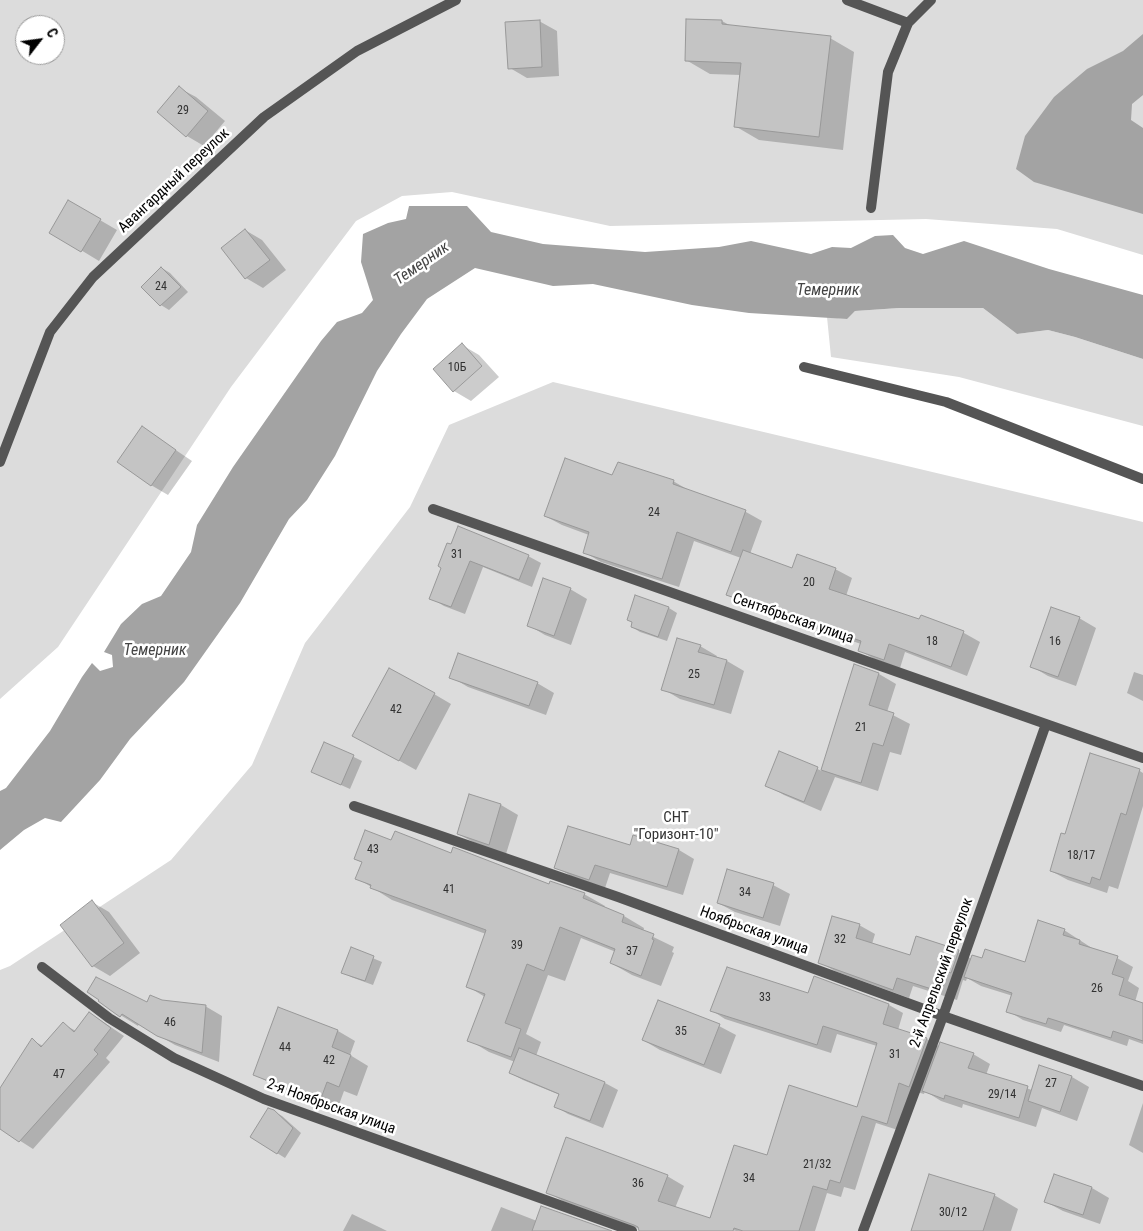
<!DOCTYPE html>
<html>
<head>
<meta charset="utf-8">
<style>
	body { margin:0 }
	#map { position:relative; width:1143px; height:1231px; overflow:hidden; background:#fff; font-family:"Roboto Condensed",sans-serif }
	canvas { display:block }
	.north { position:absolute; left:15px; top:15px; width:50px; height:50px; box-sizing:border-box; background:#fff; border:1px solid #999; border-radius:50%; rotate:60deg; font-size:14px; font-weight:700; line-height:20px; text-align:center; color:#000 }
	.north::after { content:''; display:block; margin:auto; width:18px; height:22px; background:#000; clip-path:polygon(50% 0,100% 100%,50% 72%,0 100%) }
</style>
</head>
<body>
<div id="map">
<canvas width="1143" height="1231"></canvas>
<div class="north">С</div>
</div>
<script>
const ctx = document.querySelector('canvas').getContext('2d');
ctx.lineJoin = 'round';
function fillPath(path, color) { ctx.fillStyle = color; ctx.fill(path, 'evenodd'); }
const toPath = rows => new Path2D(rows.map(r => 'M' + r).join(''));
function trace(path, color, width, dash) { ctx.strokeStyle = color; ctx.lineWidth = width; ctx.lineCap = dash ? 'butt' : 'round'; ctx.setLineDash(dash || []); ctx.stroke(path); }
function drawText(font, color, halo, rows, align = 'center') {
  ctx.font = font + ' "Roboto Condensed",sans-serif'; ctx.lineWidth = 5; ctx.setLineDash([]); ctx.textBaseline = 'middle'; ctx.strokeStyle = halo; ctx.fillStyle = color; for (const [text, x, y, turn = 0] of rows) {
    ctx.save(); ctx.translate(x, y); ctx.rotate((+turn || 0) * Math.PI / 180); ctx.textAlign = isNaN(turn) ? turn : align; if (halo) ctx.strokeText(text, 0, 0); ctx.fillText(text, 0, 0); ctx.restore();
  }
}
fillPath(toPath([
	[0,0,1143,0,1143,255,1057,229,926,219,610,226,452,192,402,196,356,221,231,387,58,647,0,699],
	[25,25,55,25,55,55,25,55],
	[899,308,983,308,1017,334,1048,330,1075,337,1143,359,1143,426,959,377,831,357,827,317,846,319,855,311],
	[553,382,1143,522,1143,1231,0,1231,0,970,10,966,171,860,252,765,305,643,410,507,449,425]
]), '#dcdcdc');
fillPath(toPath([
	[1143,34,1143,95,1132,104,1131,120,1143,128,1143,214,1034,182,1016,169,1025,136,1054,97,1087,69,1123,51],
	[409,206,467,206,491,232,543,244,645,252,719,247,751,241,811,254,832,247,851,248,875,236,893,235,905,248,923,254,964,241,1049,269,1143,295,1143,359,1075,337,1048,330,1017,334,983,308,899,308,855,311,847,319,749,313,692,305,593,284,553,286,475,268,427,299,401,334,377,371,335,456,307,500,289,519,240,603,184,682,130,739,100,780,61,822,45,818,24,830,0,850,0,791,6,788,50,731,82,677,92,663,100,671,113,667,112,655,104,652,121,624,142,604,161,596,191,552,197,525,233,467,321,341,337,322,362,313,373,300,361,262,363,234,388,223,406,219]
]), '#a3a3a3');
fillPath(toPath([
	[539,21,557,31,559,76,527,78,510,68],
	[722,21,731,26,830,38,854,52,843,150,759,140,735,126,741,75,710,74,686,60],
	[179,88,196,97,225,121,204,146,187,136,159,112],
	[69,202,117,230,99,261,51,232],
	[245,230,262,240,286,270,263,288,246,278,222,248],
	[162,268,170,273,188,292,169,310,161,305,143,287],
	[462,345,479,355,499,377,471,401,454,391,434,369],
	[143,428,192,461,168,495,151,485],
	[613,477,673,481,690,491,746,512,762,521,750,554,793,570,835,569,852,578,846,596,920,621,921,617,964,633,980,642,967,676,905,652,900,668,876,660,859,650,861,644,744,604,728,595,741,558,694,541,679,587,601,562,584,552,589,535,562,525,545,516],
	[448,544,528,556,541,563,532,587,483,567,465,614,444,606,431,598,443,568],
	[570,589,587,599,571,645,545,635,528,625],
	[636,597,669,608,677,613,667,641,640,632,632,627],
	[1079,618,1096,628,1076,686,1048,676,1031,666],
	[700,646,717,656,716,658,727,661,744,671,731,714,680,699,663,689],
	[855,665,879,674,896,684,887,712,910,724,901,755,890,752,878,791,835,777,821,811,784,795,767,785,780,753,822,771],
	[1134,672,1143,675,1143,701,1127,693],
	[451,677,537,683,554,693,546,715,468,687],
	[434,694,451,704,416,770,371,745],
	[325,743,362,761,350,789,321,776],
	[1135,768,1143,773,1143,806,1118,889,1109,886,1107,893,1068,880,1051,871,1066,836],
	[470,795,501,805,518,815,506,854,475,843,458,834],
	[634,837,679,850,694,859,683,895,610,873,605,888,571,876,556,867,630,847],
	[392,842,452,855,550,885,584,894,605,906,604,908,624,916,644,928,643,932,674,947,672,952,674,953,661,986,632,975,611,963,616,952,581,938,565,981,548,975,526,1034,541,1042,536,1056,605,1083,618,1090,603,1128,568,1114,555,1106,560,1095,523,1080,510,1073,515,1062,489,1052,469,1040,485,997,467,986,486,934,392,900,357,878,363,863,355,859],
	[773,885,790,894,780,926,735,912,718,903],
	[92,902,109,912,140,953,110,976,93,966],
	[859,925,875,934,872,944,911,957,958,952,972,959,1025,963,1064,930,1095,950,1117,958,1133,967,1128,981,1139,988,1135,1002,1143,1005,1143,1044,1129,1039,1127,1046,1064,1025,1061,1032,1023,1020,1008,1011,1013,996,981,986,967,978,966,981,963,980,957,1000,913,986,909,998,835,971,819,962],
	[351,949,382,962,373,985,351,977,343,972],
	[814,978,889,1005,903,1013,898,1030,927,1039,940,1047,973,1054,990,1064,986,1075,1032,1090,1072,1077,1089,1087,1077,1121,1042,1108,1036,1127,963,1104,962,1108,941,1101,925,1091,924,1094,913,1091,901,1131,876,1123,855,1190,844,1187,841,1197,827,1193,815,1231,736,1231,726,1228,723,1231,639,1231,640,1229,563,1201,547,1192,667,1176,684,1186,675,1208,711,1221,767,1157,858,1108,877,1046,837,1034,831,1053,725,1019,711,1010,809,995],
	[161,1002,205,1006,222,1016,219,1062,175,1045,139,1024,138,1026,114,1011],
	[279,1009,338,1031,355,1041,350,1055,368,1066,357,1096,344,1091,337,1110,271,1084,254,1074],
	[90,1013,124,1036,106,1058,110,1062,33,1149,0,1128,0,1091,32,1040,43,1046,63,1024,76,1031],
	[719,1026,736,1035,721,1074,660,1050,643,1040],
	[1143,1103,1143,1153,1129,1145],
	[273,1111,282,1116,301,1133,285,1158,277,1153],
	[1054,1176,1092,1188,1109,1198,1100,1224,1063,1211,1046,1202],
	[994,1195,1018,1209,1011,1231,912,1231],
	[501,1207,537,1221,608,1231,491,1231],
	[352,1214,381,1228,387,1231,343,1231]
]), '#0003');
const building = toPath([
	[686,19,722,20,722,24,831,36,819,137,734,127,741,63,685,61,686,19],
	[540,20,542,67,508,69,505,22,540,20],
	[179,86,208,111,186,137,157,112,179,86],
	[68,200,101,219,81,252,49,233,68,200],
	[245,229,270,260,245,279,221,248,245,229],
	[161,267,181,287,160,306,141,287,161,267],
	[462,343,482,366,453,392,433,369,462,343],
	[142,426,176,450,151,486,117,462,142,426],
	[565,458,612,475,618,462,674,480,673,484,746,510,731,552,677,532,662,579,583,553,589,532,544,516,565,458],
	[458,526,529,555,519,580,470,561,451,607,429,599,441,568,438,566,447,543,451,544,458,526],
	[743,550,792,568,797,554,836,568,829,589,919,619,921,615,964,631,951,667,889,644,884,660,858,651,861,641,726,595,743,550],
	[543,578,571,588,554,636,527,626,543,578],
	[635,595,669,607,658,637,631,627,632,622,627,620,635,595],
	[1051,607,1080,617,1058,677,1030,667,1051,607],
	[677,638,701,645,698,652,727,660,714,705,661,690,677,638],
	[458,653,538,682,529,706,449,678,458,653],
	[854,664,879,673,869,705,894,713,883,746,873,743,861,783,821,770,854,664],
	[389,668,435,693,399,761,352,736,389,668],
	[324,742,354,755,341,785,311,772,324,742],
	[779,751,818,767,804,802,765,786,779,751],
	[1090,753,1140,769,1126,815,1121,813,1100,880,1092,877,1090,884,1050,871,1061,833,1065,834,1090,753],
	[469,794,501,804,489,845,457,834,469,794],
	[568,826,630,845,633,835,679,849,667,887,595,865,589,880,554,868,568,826],
	[365,830,391,840,395,831,451,853,453,847,549,884,550,881,585,893,583,898,624,915,622,922,654,934,652,939,654,940,641,976,610,963,615,949,560,927,544,971,527,964,505,1023,521,1029,511,1057,467,1041,485,994,466,987,486,930,370,888,371,885,355,879,362,862,354,859,365,830],
	[727,869,774,883,763,918,717,903,727,869],
	[92,900,124,943,92,967,60,925,92,900],
	[832,916,860,924,856,938,910,955,916,936,959,950,951,973,948,972,941,992,897,978,893,990,818,963,832,916],
	[1038,920,1065,929,1063,935,1080,940,1079,944,1118,956,1112,974,1124,978,1119,995,1143,1003,1143,1041,1113,1031,1111,1038,1048,1018,1046,1024,1006,1012,1012,993,964,977,972,955,982,958,985,949,1025,962,1038,920],
	[351,947,374,956,365,981,341,973,351,947],
	[727,967,808,993,814,976,889,1004,883,1024,927,1038,909,1087,899,1083,887,1124,862,1116,840,1183,830,1180,827,1190,813,1186,799,1231,743,1231,734,1228,733,1231,639,1231,638,1227,634,1225,546,1193,566,1137,668,1175,658,1201,710,1218,734,1145,767,1155,789,1085,857,1107,877,1043,823,1026,817,1045,710,1011,727,967],
	[96,977,147,1002,150,995,162,1000,206,1005,202,1053,157,1036,122,1014,120,1017,113,1012,98,1001,99,1000,87,992,96,977],
	[658,1000,720,1024,704,1065,642,1040,658,1000],
	[278,1007,338,1030,332,1047,351,1055,339,1087,327,1082,320,1101,253,1075,278,1007],
	[89,1012,111,1028,94,1050,98,1054,19,1142,0,1129,0,1088,32,1038,41,1047,63,1022,74,1032,89,1012],
	[940,1042,974,1053,968,1068,1028,1086,1019,1118,945,1095,944,1099,922,1091,940,1042],
	[519,1048,605,1082,590,1121,554,1107,559,1094,509,1073,519,1048],
	[1039,1065,1072,1076,1060,1112,1028,1101,1039,1065],
	[268,1108,274,1110,293,1128,277,1154,250,1137,268,1108],
	[929,1174,995,1194,983,1231,911,1231,929,1174],
	[1054,1174,1092,1187,1083,1215,1044,1202,1054,1174],
	[541,1206,612,1231,532,1231,541,1206]
]);
fillPath(building, '#c4c4c4');
trace(building, '#999', 1);
trace(toPath([
	[847,0,908,23],
	[871,208,888,72,908,23,931,0],
	[804,367,946,402,1143,479],
	[0,462,50,332,93,277,264,117,357,51,456,0],
	[433,509,1143,758],
	[354,806,618,897,943,1016,1143,1086],
	[42,967,109,1018,174,1058,264,1099,632,1231],
	[863,1231,943,1016,1046,724]
]), '#555', 10);
drawText('12px', '#313131', null, [
	["29",183,111],
	["24",161,287],
	["10Б",457,368],
	["24",654,513],
	["31",457,555],
	["20",809,583],
	["18",932,642],
	["16",1055,642],
	["25",694,675],
	["42",396,710],
	["21",861,728],
	["43",373,850],
	["18/17",1081,856],
	["41",449,890],
	["34",745,893],
	["32",840,940],
	["39",517,946],
	["37",632,952],
	["26",1097,989],
	["33",765,998],
	["46",170,1023],
	["35",681,1032],
	["44",285,1048],
	["31",895,1055],
	["42",329,1061],
	["47",59,1075],
	["27",1051,1084],
	["29/14",1002,1095],
	["21/32",817,1165],
	["34",749,1179],
	["36",638,1184],
	["30/12",953,1213]
]);
drawText('15px', '#000', '#fff', [
	["Авангардный переулок",174,181,-43],
	["Сентябрьская улица",793,619,19],
	["Ноябрьская улица",754,931,20],
	["2-й Апрельский переулок",942,973,-70],
	["2-я Ноябрьская улица",331,1107,20]
]);
drawText('15px', '#333', '#fff', [
	["СНТ",676,818],
	["\"Горизонт-10\"",676,835]
]);
drawText('italic 16px', '#444', '#fff', [
	["Темерник",422,264,-35],
	["Темерник",828,291],
	["Темерник",155,651]
]);
</script>
</body>
</html>
